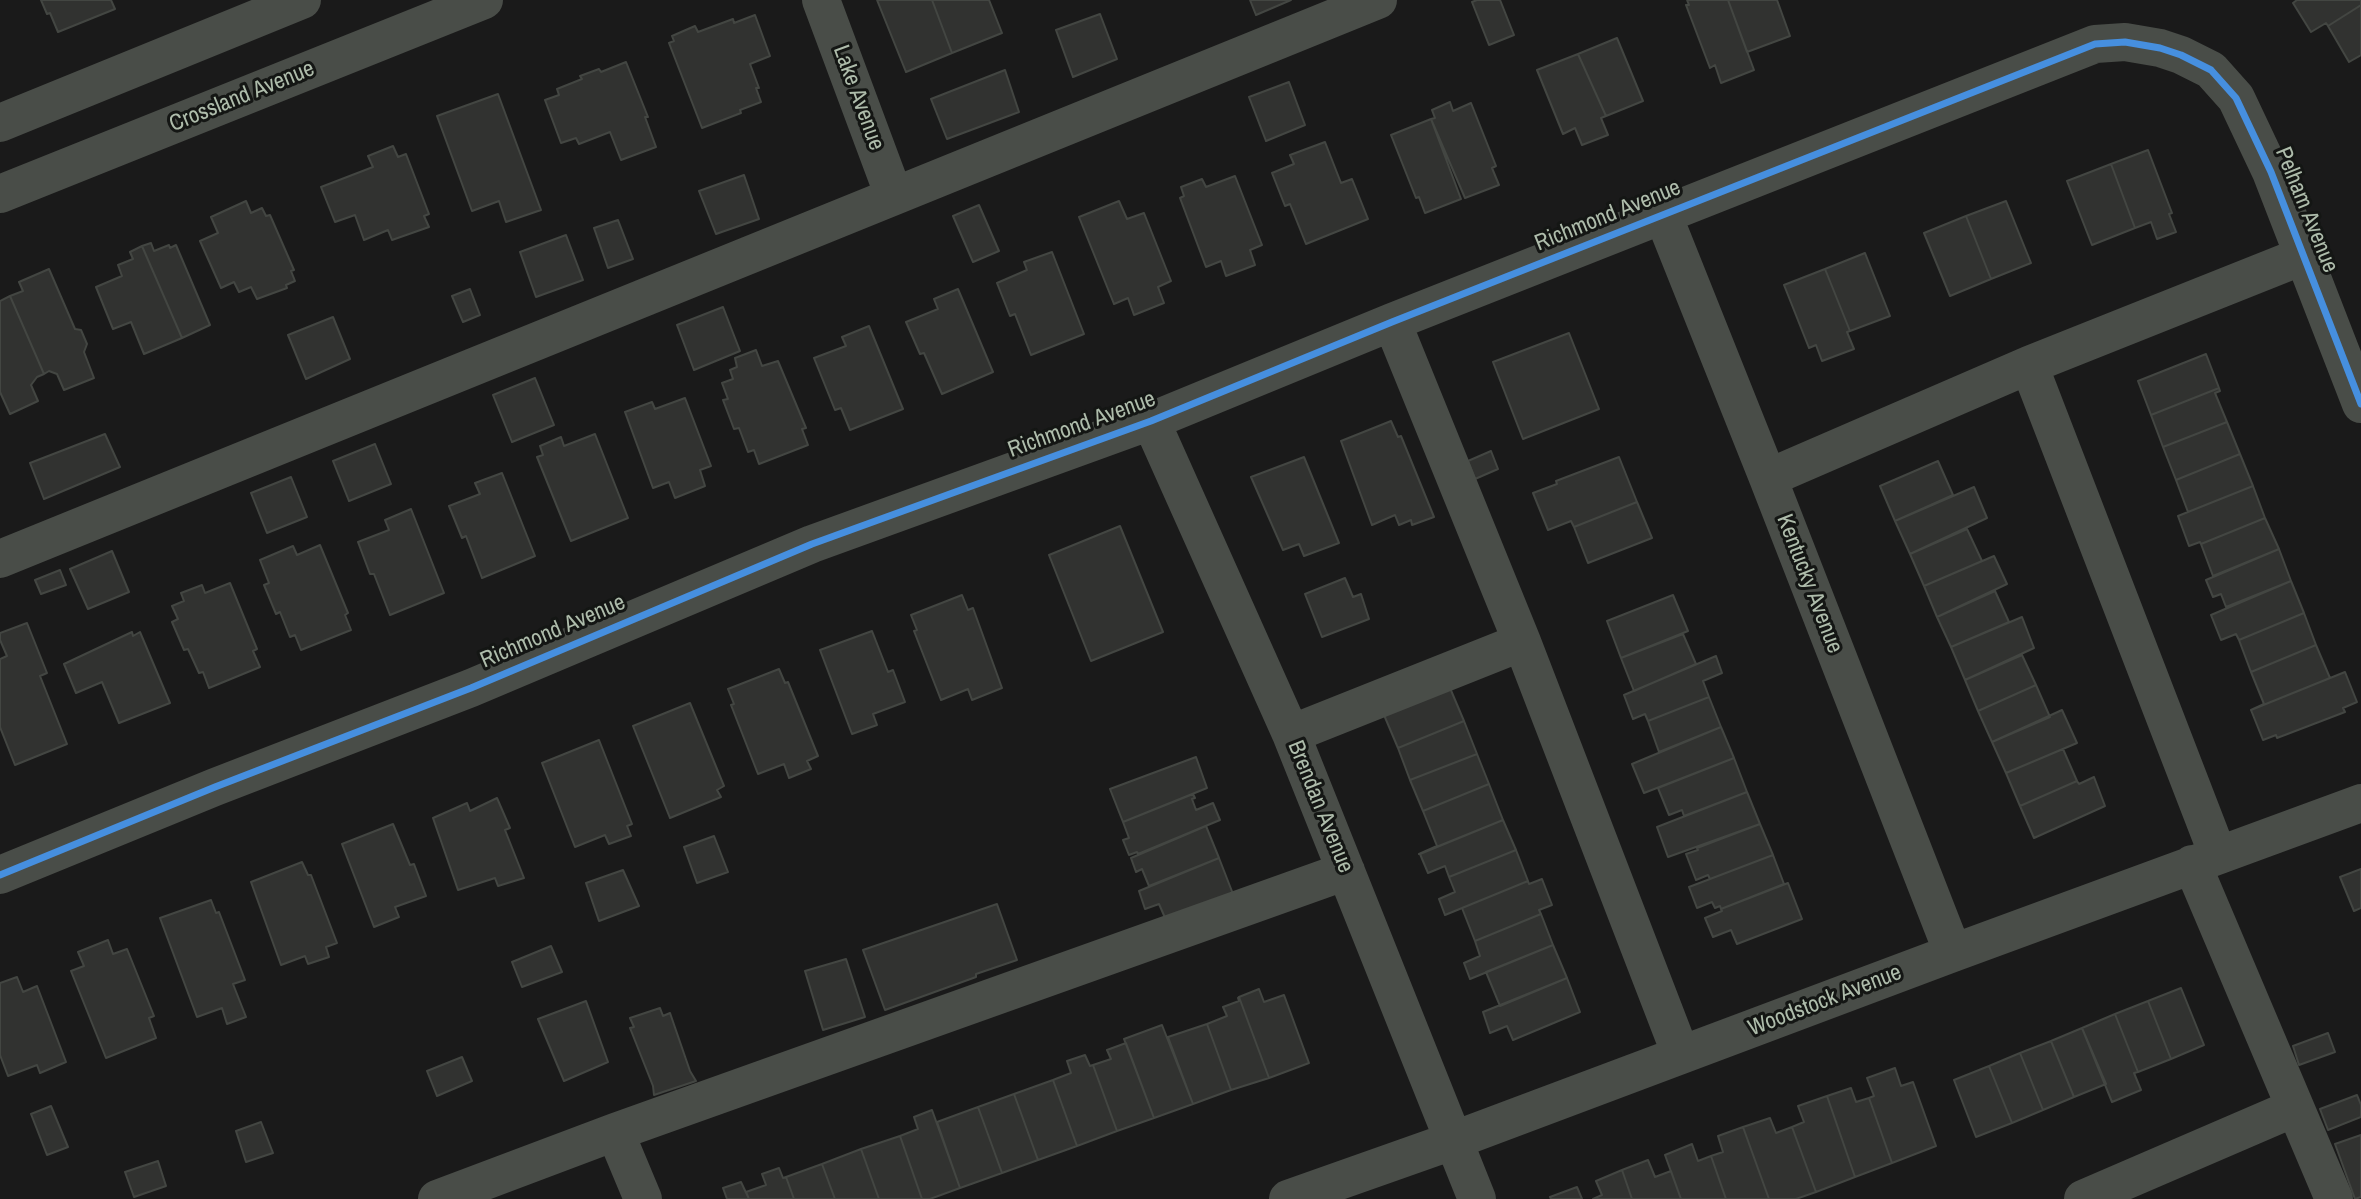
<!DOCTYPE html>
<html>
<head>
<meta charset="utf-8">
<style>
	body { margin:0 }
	canvas { display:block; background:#1a1a1a }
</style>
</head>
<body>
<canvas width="2361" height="1199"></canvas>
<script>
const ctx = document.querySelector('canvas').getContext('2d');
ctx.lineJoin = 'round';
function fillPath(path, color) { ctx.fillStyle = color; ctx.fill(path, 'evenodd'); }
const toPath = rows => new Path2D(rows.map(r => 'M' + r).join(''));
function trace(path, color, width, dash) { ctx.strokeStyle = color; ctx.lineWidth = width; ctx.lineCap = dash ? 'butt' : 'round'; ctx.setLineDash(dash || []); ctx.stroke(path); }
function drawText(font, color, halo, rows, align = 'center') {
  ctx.font = font + ' "Archivo Narrow",sans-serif'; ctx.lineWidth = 6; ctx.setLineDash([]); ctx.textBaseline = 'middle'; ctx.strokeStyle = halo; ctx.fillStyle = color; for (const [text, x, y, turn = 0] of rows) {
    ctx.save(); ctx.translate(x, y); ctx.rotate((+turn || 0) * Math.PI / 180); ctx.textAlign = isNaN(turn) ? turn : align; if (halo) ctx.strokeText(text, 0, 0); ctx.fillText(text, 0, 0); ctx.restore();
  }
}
const building = toPath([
	[41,0,111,0,115,9,58,32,50,13,47,14,41,0],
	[877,0,932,0,952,53,906,72,877,0],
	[932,0,989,0,1002,33,952,53,932,0],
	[1250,0,1291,0,1256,15,1250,0],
	[1477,0,1500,0,1514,35,1489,45,1472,2,1477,0],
	[1687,0,1728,0,1754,70,1721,83,1715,65,1710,68,1686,5,1689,5,1687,0],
	[1728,0,1777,0,1790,36,1747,52,1728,0],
	[2297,0,2361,0,2361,5,2328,26,2326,23,2311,32,2293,3,2297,0],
	[2361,5,2361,55,2349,62,2328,26,2361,5],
	[1100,14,1117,59,1073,77,1056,30,1100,14],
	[755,15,770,56,750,64,759,88,756,88,761,102,740,110,741,113,702,128,669,43,674,41,672,36,695,26,698,32,733,19,734,23,755,15],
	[1617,38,1643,101,1606,116,1578,54,1617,38],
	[1578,54,1606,116,1601,118,1608,135,1582,145,1575,128,1563,134,1537,70,1578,54],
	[626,62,648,117,645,117,656,147,621,160,610,132,579,144,576,138,561,143,545,100,559,95,557,89,582,79,580,76,599,69,601,72,626,62],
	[1005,70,1019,112,947,139,931,99,1005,70],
	[1289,82,1305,125,1266,141,1249,97,1289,82],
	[498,94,541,210,506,222,499,201,472,211,437,116,498,94],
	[1450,102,1453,111,1471,103,1496,166,1492,168,1499,185,1465,198,1431,119,1435,118,1432,110,1450,102],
	[1431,119,1461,199,1425,213,1419,197,1416,198,1391,135,1431,119],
	[1325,142,1341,183,1352,179,1368,219,1306,244,1290,204,1285,206,1272,173,1294,164,1290,155,1325,142],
	[393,146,398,157,406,154,429,214,424,216,429,227,392,240,388,230,364,240,355,215,335,222,321,187,373,167,368,156,393,146],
	[2148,150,2172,213,2169,214,2176,232,2157,239,2151,222,2135,228,2111,164,2148,150],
	[2111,164,2135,228,2092,245,2067,181,2111,164],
	[744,175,759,219,716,234,699,191,744,175],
	[1235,176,1262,245,1250,250,1255,265,1226,276,1221,261,1206,267,1180,198,1184,196,1181,187,1202,179,1206,187,1235,176],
	[246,201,251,213,262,208,266,216,270,215,294,270,291,271,295,281,286,285,287,288,257,299,251,287,239,292,234,282,221,288,200,241,218,233,211,217,246,201],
	[1119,201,1127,219,1144,213,1171,281,1158,287,1164,303,1134,315,1128,298,1114,304,1079,217,1119,201],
	[2006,201,2031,263,1991,279,1966,216,2006,201],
	[979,205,999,251,973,262,953,216,979,205],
	[1966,216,1991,279,1950,296,1924,233,1966,216],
	[618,220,633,259,608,268,594,228,618,220],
	[566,235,583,280,536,297,520,252,566,235],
	[151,243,154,251,169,245,170,248,176,245,210,325,182,338,142,246,151,243],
	[142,246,182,338,144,354,131,322,113,329,96,287,122,276,118,265,133,259,130,252,142,246],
	[1052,252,1084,334,1031,355,1015,314,1010,316,997,283,1027,270,1024,262,1052,252],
	[1865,253,1890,316,1850,331,1825,269,1865,253],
	[49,269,75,329,81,330,87,344,84,352,94,378,64,390,57,374,49,371,44,374,10,296,23,291,19,282,49,269],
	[1825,269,1850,331,1847,332,1854,349,1822,361,1816,345,1809,348,1784,285,1825,269],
	[470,289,480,315,463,322,452,296,470,289],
	[958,289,993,372,942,394,924,353,920,354,906,322,938,309,934,299,958,289],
	[10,296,44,374,37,377,31,385,38,401,10,414,0,392,0,301,10,296],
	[723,307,740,351,694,370,677,325,723,307],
	[333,317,350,359,306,379,288,335,333,317],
	[869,326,903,409,850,430,841,408,835,410,814,358,846,346,842,337,869,326],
	[1569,333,1599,409,1523,439,1493,362,1569,333],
	[756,350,762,366,778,361,806,428,802,429,808,445,759,464,754,450,748,452,739,428,734,429,723,400,728,399,722,383,733,379,730,370,737,367,735,358,756,350],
	[2206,354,2219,388,2151,415,2138,381,2206,354],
	[535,378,554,425,512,442,493,395,535,378],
	[2219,388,2220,391,2215,393,2227,422,2163,447,2151,415,2219,388],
	[685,398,711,466,700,470,705,486,675,498,669,482,653,488,625,412,652,402,655,409,685,398],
	[1391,421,1398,437,1401,436,1434,517,1412,525,1411,520,1399,525,1395,515,1372,525,1341,441,1391,421],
	[2227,422,2240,454,2176,480,2163,447,2227,422],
	[105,434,120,467,44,499,30,463,105,434],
	[595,434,628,518,571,541,537,457,543,455,540,446,561,437,564,446,595,434],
	[375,444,391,484,349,501,333,461,375,444],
	[1491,451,1498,469,1475,479,1468,461,1491,451],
	[2240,454,2253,486,2188,512,2176,480,2240,454],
	[1304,457,1339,543,1304,556,1299,544,1283,550,1251,477,1304,457],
	[1619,457,1637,502,1574,527,1571,521,1548,530,1533,493,1557,484,1556,481,1619,457],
	[1938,461,1953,495,1895,521,1880,486,1938,461],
	[502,473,535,556,482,578,466,536,462,538,449,506,480,494,475,483,502,473],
	[291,477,307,517,267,533,251,493,291,477],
	[2253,486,2265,518,2201,544,2200,542,2189,546,2178,516,2253,486],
	[1974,487,1987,518,1910,554,1895,521,1974,487],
	[1637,502,1652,538,1588,563,1574,527,1637,502],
	[411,509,444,593,390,615,374,574,370,574,358,542,389,530,385,520,411,509],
	[2265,518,2279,549,2213,576,2201,544,2265,518],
	[1120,526,1163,632,1091,661,1049,555,1120,526],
	[1967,529,1982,561,1924,586,1910,554,1967,529],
	[320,545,348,613,345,615,351,630,301,650,295,635,290,637,280,612,276,614,264,585,269,583,260,560,293,546,297,555,320,545],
	[2279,549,2291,581,2226,607,2221,594,2213,597,2206,580,2279,549],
	[112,551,129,592,88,609,70,569,112,551],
	[1994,556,2007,584,1937,617,1924,586,1994,556],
	[60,570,66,585,41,594,35,580,60,570],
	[1345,578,1353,597,1361,594,1369,619,1322,637,1305,594,1345,578],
	[2291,581,2304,613,2239,640,2236,634,2221,640,2211,615,2291,581],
	[230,583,257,649,253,651,260,667,209,688,203,672,199,673,188,649,184,650,172,622,178,619,172,606,184,601,181,593,202,585,205,593,230,583],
	[1995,591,2009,622,1951,647,1937,617,1995,591],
	[962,595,968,610,973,608,1002,688,972,700,968,689,941,700,914,631,917,630,911,615,962,595],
	[1673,595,1688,631,1621,658,1607,621,1673,595],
	[2304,613,2316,645,2251,672,2239,640,2304,613],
	[2022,617,2034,648,1965,680,1951,647,2022,617],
	[27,623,47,673,40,676,67,744,15,765,0,727,0,659,7,656,0,640,0,633,27,623],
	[872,631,888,672,893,670,905,702,873,714,877,725,852,734,820,650,872,631],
	[132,632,133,636,140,632,170,703,119,723,102,682,76,693,64,664,132,632],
	[1683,634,1696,664,1634,691,1621,658,1683,634],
	[2316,645,2330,678,2251,710,2264,704,2251,672,2316,645],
	[2022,655,2036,685,1978,711,1965,680,2022,655],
	[1716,656,1722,673,1703,681,1709,697,1648,721,1645,714,1633,719,1624,695,1716,656],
	[779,669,785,683,788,682,818,756,807,761,811,769,789,778,784,764,758,774,731,705,734,704,728,689,779,669],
	[2345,672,2357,702,2343,708,2345,712,2277,738,2276,735,2263,740,2251,710,2345,672],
	[2036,685,2050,717,1992,742,1978,711,2036,685],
	[1450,688,1464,721,1398,748,1384,715,1450,688],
	[1709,697,1721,727,1659,752,1648,721,1709,697],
	[690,703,724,786,717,790,721,797,670,818,633,726,690,703],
	[2062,710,2077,743,2006,773,1992,742,2062,710],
	[1464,721,1477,754,1410,780,1398,748,1464,721],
	[1721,727,1734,758,1644,793,1632,764,1721,727],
	[599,740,632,824,627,826,631,836,609,844,605,835,575,847,542,763,599,740],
	[2063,749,2077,781,2020,806,2006,773,2063,749],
	[1477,754,1489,784,1423,811,1410,780,1477,754],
	[1196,757,1207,788,1123,822,1110,789,1196,757],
	[1734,758,1747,792,1684,816,1682,810,1669,815,1658,788,1734,758],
	[2094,777,2105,806,2034,838,2020,806,2077,781,2079,784,2094,777],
	[1489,784,1503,820,1419,854,1437,846,1423,811,1489,784],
	[1747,792,1760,824,1668,857,1657,827,1747,792],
	[1193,794,1195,798,1192,799,1196,810,1213,803,1220,820,1138,854,1137,852,1129,855,1123,840,1129,838,1123,822,1193,794],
	[497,798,510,828,505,830,524,878,498,886,495,878,458,890,433,818,467,803,470,811,497,798],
	[1503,820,1516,850,1449,877,1445,866,1428,873,1420,854,1503,820],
	[393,824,410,865,414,864,426,896,395,907,399,917,374,927,342,844,393,824],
	[1760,824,1773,855,1710,879,1708,875,1696,880,1686,854,1698,850,1697,848,1760,824],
	[1206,826,1219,858,1149,886,1142,869,1136,872,1131,858,1206,826],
	[714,836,728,872,697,883,684,847,714,836],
	[1516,850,1528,881,1445,915,1439,899,1455,892,1449,877,1516,850],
	[1773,855,1784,884,1721,909,1720,906,1715,908,1712,902,1697,908,1689,887,1773,855],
	[1219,858,1233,894,1166,920,1159,904,1145,909,1139,891,1219,858],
	[302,862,308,875,311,875,337,943,326,947,329,957,308,964,305,956,281,965,251,882,302,862],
	[2361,869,2361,908,2354,911,2340,877,2361,869],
	[623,870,639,906,599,921,586,883,623,870],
	[1542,879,1552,905,1539,910,1541,914,1475,941,1462,908,1528,881,1529,884,1542,879],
	[1788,883,1802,919,1737,944,1731,930,1713,937,1705,918,1722,911,1721,909,1788,883],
	[211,900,216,913,219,912,245,980,233,984,246,1017,227,1024,222,1008,197,1017,160,918,211,900],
	[997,904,1017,960,976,974,976,977,885,1010,863,950,997,904],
	[1541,914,1553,945,1470,979,1464,963,1480,956,1475,941,1541,914],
	[108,940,113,954,127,949,154,1016,149,1018,156,1038,106,1058,71,971,84,966,78,952,108,940],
	[1553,945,1567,978,1500,1006,1486,972,1553,945],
	[551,946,562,972,522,987,512,962,551,946],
	[846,959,865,1017,823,1030,805,971,846,959],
	[17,977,23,992,37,986,66,1062,40,1073,37,1065,8,1076,0,1055,0,983,17,977],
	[1567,978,1580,1012,1513,1040,1507,1026,1490,1033,1483,1012,1567,978],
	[2181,988,2204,1045,2171,1059,2148,1001,2181,988],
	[1259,989,1264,1002,1284,995,1309,1063,1269,1078,1239,997,1259,989],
	[1239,997,1269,1078,1231,1090,1207,1024,1227,1016,1223,1007,1239,1001,1238,998,1239,997],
	[586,1001,608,1062,564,1081,538,1019,586,1001],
	[2148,1001,2171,1059,2138,1072,2115,1014,2148,1001],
	[660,1008,663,1016,670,1013,690,1071,696,1081,654,1095,653,1086,630,1028,634,1027,630,1018,660,1008],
	[2115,1014,2138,1072,2134,1073,2141,1090,2112,1102,2082,1028,2115,1014],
	[1207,1024,1231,1090,1193,1104,1168,1037,1207,1024],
	[1162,1025,1193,1104,1154,1118,1124,1039,1162,1025],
	[2082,1028,2106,1084,2074,1097,2051,1041,2082,1028],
	[2328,1033,2335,1052,2299,1065,2293,1046,2328,1033],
	[2051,1041,2074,1097,2043,1110,2020,1053,2051,1041],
	[1126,1043,1154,1118,1117,1131,1093,1065,1111,1059,1107,1050,1126,1043],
	[2020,1053,2043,1110,2012,1123,1989,1066,2020,1053],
	[1085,1055,1090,1066,1093,1065,1117,1131,1077,1146,1053,1080,1071,1073,1067,1061,1085,1055],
	[462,1057,472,1081,437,1096,427,1071,462,1057],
	[1989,1066,2012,1123,1976,1137,1954,1080,1989,1066],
	[1895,1068,1901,1086,1913,1082,1936,1146,1892,1163,1869,1098,1874,1096,1867,1078,1895,1068],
	[1053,1080,1077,1146,1038,1160,1014,1094,1053,1080],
	[1851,1088,1856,1102,1869,1098,1892,1163,1855,1177,1827,1096,1851,1088],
	[1014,1094,1038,1160,1002,1173,978,1107,1014,1094],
	[2357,1095,2361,1105,2361,1117,2328,1130,2320,1109,2357,1095],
	[1827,1096,1855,1177,1816,1192,1792,1127,1804,1122,1798,1106,1827,1096],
	[51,1106,68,1147,47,1155,31,1114,51,1106],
	[978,1107,1002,1173,960,1188,937,1122,978,1107],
	[932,1110,960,1188,930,1199,922,1199,900,1136,918,1129,914,1117,932,1110],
	[1770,1118,1776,1133,1792,1127,1816,1192,1796,1199,1769,1199,1743,1127,1770,1118],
	[261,1122,273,1153,246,1162,236,1131,261,1122],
	[1743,1127,1769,1199,1726,1199,1711,1156,1723,1152,1718,1136,1743,1127],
	[2361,1135,2361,1197,2355,1199,2335,1144,2361,1135],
	[900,1136,922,1199,879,1199,861,1149,900,1136],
	[1692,1144,1698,1161,1711,1156,1726,1199,1681,1199,1665,1155,1692,1144],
	[861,1149,879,1199,835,1199,822,1164,861,1149],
	[1648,1160,1655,1177,1671,1171,1681,1199,1632,1199,1622,1170,1648,1160],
	[158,1161,166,1186,134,1197,125,1172,158,1161],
	[822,1164,835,1199,794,1199,786,1177,822,1164],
	[779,1168,783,1178,786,1177,794,1199,749,1199,746,1192,766,1185,762,1174,779,1168],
	[1622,1170,1632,1199,1593,1199,1602,1195,1596,1181,1622,1170],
	[741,1182,749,1199,727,1199,723,1188,741,1182],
	[1577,1187,1582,1199,1551,1199,1550,1197,1577,1187]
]);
fillPath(building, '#313230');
trace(building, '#434642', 2);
trace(toPath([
	[821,0,894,196],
	[0,123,302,0],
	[0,194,484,0],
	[1663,215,1768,478,1953,953],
	[1392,322,1522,642,1681,1055],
	[2029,365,2218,855],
	[1151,421,1291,734,1477,1199],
	[1768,478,2029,365,2305,255],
	[0,559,1378,0],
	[1291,734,1522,642],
	[2192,864,2334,1199],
	[0,875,215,787,471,688,812,544,1151,421,1392,322,2095,44,2125,42,2160,48,2181,55,2211,70,2236,98,2271,172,2361,404],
	[615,1132,643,1199],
	[437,1199,615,1132,1346,871],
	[1288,1199,1452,1141,1953,953,2361,803],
	[2083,1199,2294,1108]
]), '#494d48', 38);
trace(toPath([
	[0,875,215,787,471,688,812,544,1151,421,1392,322,2095,44,2125,42,2160,48,2181,55,2211,70,2236,98,2271,172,2361,404]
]), '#468fdf', 7);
drawText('23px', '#aebcab', '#141614', [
	["Crossland Avenue",242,97,-22],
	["Lake Avenue",858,98,70],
	["Pelham Avenue",2306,210,68],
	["Richmond Avenue",1608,216,-22],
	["Richmond Avenue",1082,425,-20],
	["Kentucky Avenue",1809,584,69],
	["Richmond Avenue",553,632,-23],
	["Brendan Avenue",1320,807,68],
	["Woodstock Avenue",1825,1001,-21]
]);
</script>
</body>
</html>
